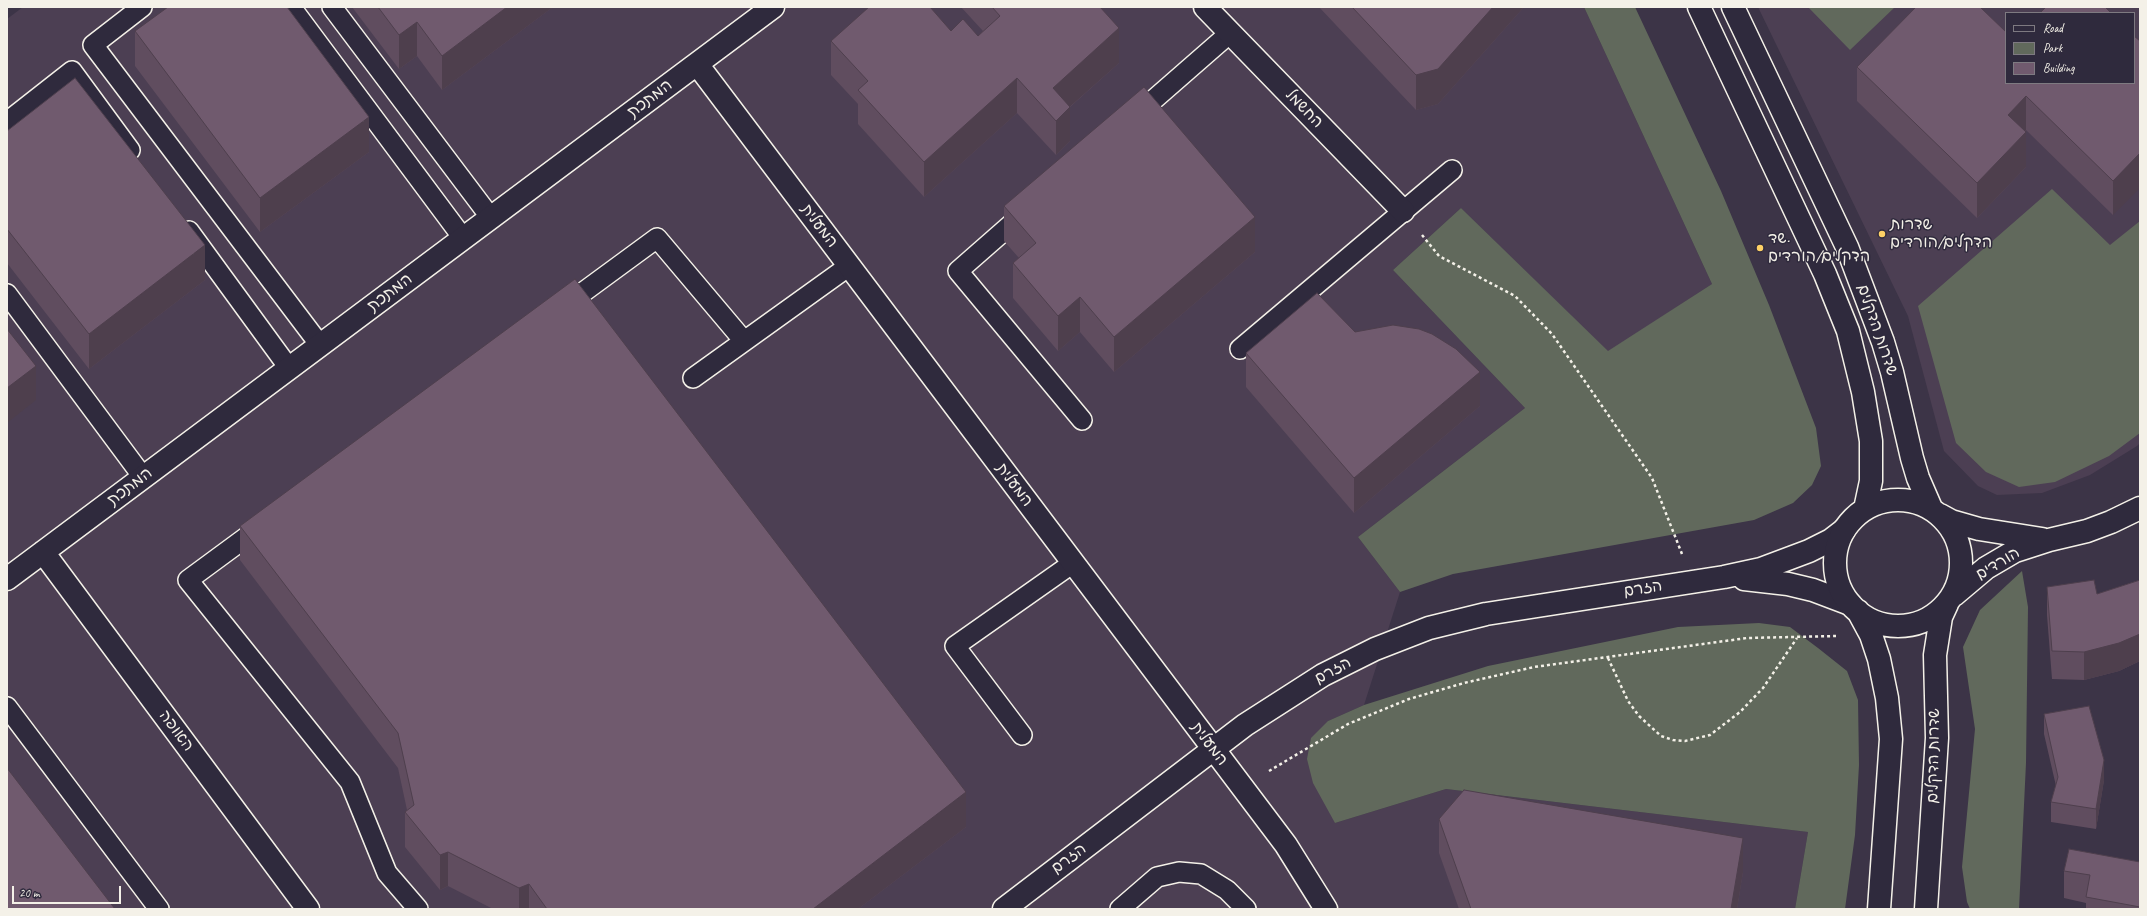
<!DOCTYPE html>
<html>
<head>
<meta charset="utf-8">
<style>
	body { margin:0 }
	#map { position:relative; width:2147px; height:916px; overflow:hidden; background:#3c3447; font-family:Caveat,sans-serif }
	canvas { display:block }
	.frame { position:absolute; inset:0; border:8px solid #f4f1e8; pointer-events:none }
	.legend { position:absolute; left:2005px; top:12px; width:130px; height:72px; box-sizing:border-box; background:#2f2a3d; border:1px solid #7e7a81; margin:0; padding:5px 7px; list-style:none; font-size:12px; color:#f4f1e8 }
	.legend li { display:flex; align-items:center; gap:8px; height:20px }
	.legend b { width:20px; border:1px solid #7e7a81 }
	.scale { position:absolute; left:12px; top:886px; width:109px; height:18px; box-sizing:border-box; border:2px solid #f4f1e8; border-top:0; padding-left:5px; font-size:12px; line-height:14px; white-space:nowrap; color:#f4f1e8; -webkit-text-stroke:3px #2f2a3d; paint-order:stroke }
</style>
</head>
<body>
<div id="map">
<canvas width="2147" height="916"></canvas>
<div class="frame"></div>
<ul class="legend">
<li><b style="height:5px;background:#2f2a3d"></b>Road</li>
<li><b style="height:11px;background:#61695c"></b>Park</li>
<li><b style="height:11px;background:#705a6e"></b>Building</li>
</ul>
<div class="scale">20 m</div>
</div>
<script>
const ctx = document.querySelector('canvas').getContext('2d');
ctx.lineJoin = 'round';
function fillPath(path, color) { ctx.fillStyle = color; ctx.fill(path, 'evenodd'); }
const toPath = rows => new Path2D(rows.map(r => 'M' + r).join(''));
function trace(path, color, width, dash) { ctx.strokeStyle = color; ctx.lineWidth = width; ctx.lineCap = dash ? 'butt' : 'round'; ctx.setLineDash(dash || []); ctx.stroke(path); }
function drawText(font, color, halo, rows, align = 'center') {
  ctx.font = font + ' Caveat,"Playpen Sans Hebrew",sans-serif'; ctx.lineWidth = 3; ctx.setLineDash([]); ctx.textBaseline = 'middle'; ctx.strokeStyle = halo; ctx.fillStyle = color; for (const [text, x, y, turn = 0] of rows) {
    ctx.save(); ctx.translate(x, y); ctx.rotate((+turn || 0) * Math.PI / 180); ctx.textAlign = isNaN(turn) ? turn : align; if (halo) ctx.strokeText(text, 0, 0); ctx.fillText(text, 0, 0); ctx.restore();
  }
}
fillPath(toPath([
	[23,7,1584,7,1712,284,1608,352,1461,208,1393,270,1525,408,1358,537,1400,592,1364,705,1328,721,1335,823,1446,789,1808,832,1795,909,7,909,7,19],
	[1758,7,2140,7,2140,443,2137,446,2090,475,2042,493,1997,495,1978,486,1944,451,1908,316],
	[2006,13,2134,13,2134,83,2006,83]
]), '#4c3f53');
fillPath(toPath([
	[1584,7,1635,7,1721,191,1769,305,1816,428,1821,466,1812,485,1793,503,1754,520,1453,574,1400,592,1358,537,1525,408,1393,270,1461,208,1608,351,1712,284],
	[1808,7,1895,7,1850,50],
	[2052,189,2110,245,2140,221,2140,433,2109,456,2055,482,2019,487,1986,472,1956,443,1918,306],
	[2022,571,2028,607,2026,763,2019,909,1970,909,1967,902,1962,867,1975,729,1963,647,1980,610],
	[1759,623,1790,627,1818,648,1847,671,1858,700,1859,765,1855,835,1845,909,1795,909,1808,832,1446,789,1335,823,1313,783,1307,759,1311,738,1328,721,1364,705,1488,666,1678,627]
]), '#61695c');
const service = toPath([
	[142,7,93,45,320,345],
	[291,7,463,238],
	[332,7,491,218],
	[1135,116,1230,33],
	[7,122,72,71,130,150],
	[1023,214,958,271,1082,420],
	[189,231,289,368],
	[7,294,143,477],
	[563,307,657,238,744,341],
	[1240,349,1452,170],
	[693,378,849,266],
	[260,527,188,580,350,782,387,873,418,909],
	[7,707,159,909],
	[1022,735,955,646,1073,563],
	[1120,909,1157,877,1179,872,1201,874,1227,890,1246,909]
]);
const minor = toPath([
	[1205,7,1403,211],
	[697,64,1286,845,1326,909],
	[43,552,308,909],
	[7,579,773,7],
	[1744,579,1788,584,1813,590,1850,604],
	[1004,909,1245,725,1323,675,1375,649,1429,628,1486,614,1724,577,1761,569,1809,551,1831,540,1844,530]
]);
const tertiary = toPath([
	[1699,7,1825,274,1848,331,1863,392,1871,441,1871,481,1865,509],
	[1733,7,1847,247,1883,342,1892,372,1912,458,1918,478,1931,508],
	'1835 563a63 63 0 1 1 126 0a63 63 0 1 1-126 0Z',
	[1940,515,1951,521,1979,529,2042,539],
	[1954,595,1986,568,2015,551,2049,540,2087,531,2111,522,2140,508],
	[1858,611,1871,635,1879,659,1887,698,1891,739,1879,909],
	[1926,909,1937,738,1935,655,1941,617,1947,604]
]);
trace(service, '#f4f1e8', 22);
trace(minor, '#f4f1e8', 25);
trace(tertiary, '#f4f1e8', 25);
trace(toPath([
	[1422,235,1439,256,1515,296,1552,334,1652,478,1682,554],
	[1608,658,1628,701,1639,716,1661,736,1673,740,1685,741,1710,735,1740,712,1763,688,1797,638],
	[1269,771,1348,724,1409,699,1464,683,1534,667,1747,638,1836,636]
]), '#f4f1e8', 2.5, [3, 3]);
trace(service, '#2f2a3d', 19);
trace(minor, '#2f2a3d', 22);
trace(tertiary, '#2f2a3d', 22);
fillPath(toPath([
	[352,7,553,7,442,90,417,56,399,69],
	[961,7,1100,7,1119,63,1070,107,1070,141,1056,155,1017,113,924,197,858,124,858,104,831,75,831,41,951,31,978,36,983,31],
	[1319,7,1524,7,1438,104,1416,110],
	[135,31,369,152,260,232,135,66],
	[1857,67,2006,83,2134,83,2113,215,2026,130,2025,132,2026,167,1977,218,1857,101],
	[7,131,205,280,89,369,7,263],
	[1004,206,1255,252,1114,372,1080,332,1058,351,1013,298,1013,263,1019,258,1004,241],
	[1355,332,1480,406,1354,513,1246,387,1246,353],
	[240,526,966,827,858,909,493,909,448,886,440,890,405,847,405,812,407,810,398,768,240,560],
	[2140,580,2140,661,2119,671,2084,680,2052,679,2047,615,2047,587,2097,594],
	[2044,714,2104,780,2096,829,2051,822,2051,802,2056,786,2044,734],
	[1439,819,1743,872,1737,909,1459,909,1439,853],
	[2140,862,2140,909,2086,909,2086,903,2064,898,2064,871]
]), '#604d5f');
fillPath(toPath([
	[507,7,553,7,442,90,442,56],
	[1493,7,1524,7,1438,104,1416,110,1416,75],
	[417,22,417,56,399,69,399,35],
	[1119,28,1119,63,1055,120,1053,88],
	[1017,78,1017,113,924,197,924,162],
	[2026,96,2026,130,2008,149,2008,115],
	[1070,107,1070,141,1056,155,1056,121],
	[369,117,369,152,260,232,260,198],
	[2026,132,2026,167,1977,218,1977,183],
	[2140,153,2140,188,2113,215,2113,181],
	[1255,217,1255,252,1114,372,1114,337],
	[205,245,205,280,89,369,89,334],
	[1080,297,1080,332,1058,351,1058,316],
	[36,366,36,400,7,423,7,388],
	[1480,372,1480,406,1354,513,1354,478],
	[2140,634,2140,661,2119,671,2084,680,2084,652],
	[2104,760,2104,780,2096,829,2096,809],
	[966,792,966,827,858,909,813,909],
	[1743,838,1743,872,1737,909,1731,909],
	[448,852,448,886,440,890,440,855],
	[529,884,529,909,519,909,519,888]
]), '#4e3f4d');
const building = toPath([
	[168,7,287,7,369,117,260,198,135,31,168,7],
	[378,7,507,7,442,56,417,22,399,35,378,7],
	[869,7,930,7,951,31,963,19,978,36,1000,16,992,7,1100,7,1119,28,1053,88,1070,107,1056,121,1017,78,924,162,858,90,868,81,831,41,869,7],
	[1352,7,1493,7,1438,69,1416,75,1352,7],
	[1916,7,1980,7,2006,32,2006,83,2134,83,2134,36,2140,41,2140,153,2113,181,2026,96,2008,115,2026,132,1977,183,1857,67,1916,7],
	[2046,7,2105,7,2111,13,2040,13,2046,7],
	[75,78,205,245,89,334,7,229,7,131,75,78],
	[1144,87,1255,217,1114,337,1080,297,1058,316,1013,263,1036,243,1004,206,1144,87],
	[575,279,966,792,813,909,547,909,529,884,519,888,448,852,440,855,405,812,414,805,398,733,240,526,575,279],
	[1317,293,1355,332,1393,325,1419,329,1432,334,1456,349,1480,372,1354,478,1246,353,1317,293],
	[7,329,36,366,7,388,7,329],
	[2094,580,2097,594,2140,580,2140,634,2119,643,2084,652,2052,651,2047,587,2094,580],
	[2089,706,2104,760,2096,809,2051,802,2058,777,2044,714,2089,706],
	[7,768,115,909,7,909,7,768],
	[1464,790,1743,838,1731,909,1471,909,1439,819,1464,790],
	[2069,849,2140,862,2140,907,2086,897,2090,875,2064,871,2069,849]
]);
fillPath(building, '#705a6e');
trace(building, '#4e3f4d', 1);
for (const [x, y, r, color] of [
	[1882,234,4,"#ffd166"],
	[1760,248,4,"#ffd166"]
]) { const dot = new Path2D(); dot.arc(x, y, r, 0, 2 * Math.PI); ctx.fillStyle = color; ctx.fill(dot); trace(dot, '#2f2a3d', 1.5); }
drawText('16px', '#f4f1e8', '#2f2a3d', [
	["המתכת",650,99,-37],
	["החשמל",1304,109,46],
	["המעלית",819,226,53],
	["המתכת",390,293,-37],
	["שדרות הדקלים",1877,330,71],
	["המעלית",1014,485,53],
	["המתכת",130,487,-37],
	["הורדים",1998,564,-31],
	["הזרם",1643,589,-9],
	["הזרם",1333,671,-29],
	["האופה",176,731,53],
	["המעלית",1209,744,53],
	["שדרות הדקלים",1934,756,-89],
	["הזרם",1069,859,-37]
]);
drawText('16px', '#f4f1e8', '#2f2a3d', [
	["שדרות",1890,225],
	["הדקלים/הורדים",1890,243],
	["שד.",1768,239],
	["הדקלים/הורדים",1768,257]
], 'left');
</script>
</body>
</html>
